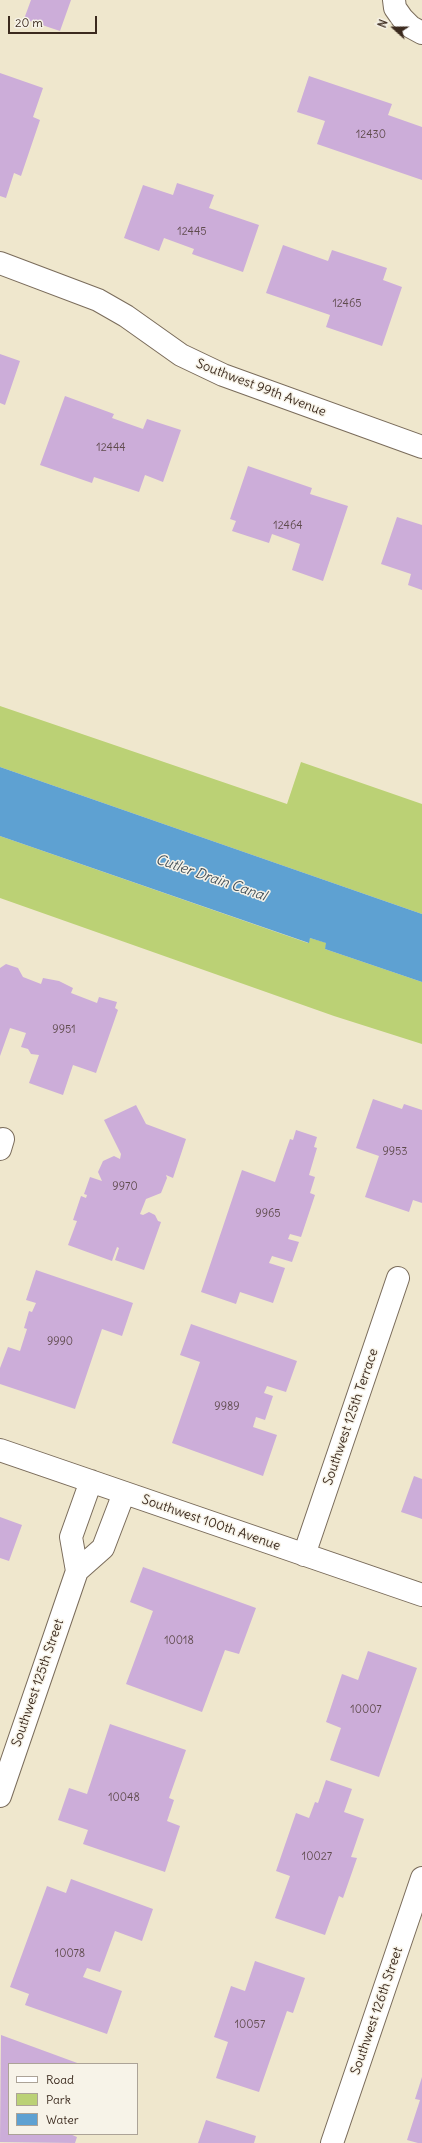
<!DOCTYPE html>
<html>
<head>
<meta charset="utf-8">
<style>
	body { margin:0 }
	#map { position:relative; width:422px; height:2143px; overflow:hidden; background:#efe7cd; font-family:Delius,sans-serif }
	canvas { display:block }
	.legend { position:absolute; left:8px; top:2063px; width:130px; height:72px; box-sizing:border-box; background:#f7f3e8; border:1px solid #aca397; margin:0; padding:5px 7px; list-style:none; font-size:12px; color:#3b2a1e }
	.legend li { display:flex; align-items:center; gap:8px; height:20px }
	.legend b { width:20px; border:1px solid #aca397 }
	.north { position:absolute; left:374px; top:8px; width:40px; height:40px; -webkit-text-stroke:3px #f7f3e8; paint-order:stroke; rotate:291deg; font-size:11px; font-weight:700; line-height:16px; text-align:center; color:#3b2a1e }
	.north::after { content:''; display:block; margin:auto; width:14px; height:18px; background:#3b2a1e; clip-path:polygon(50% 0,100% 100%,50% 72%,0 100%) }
	.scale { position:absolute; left:8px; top:16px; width:89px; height:18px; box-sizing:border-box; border:2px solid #3b2a1e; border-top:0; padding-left:5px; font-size:12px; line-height:14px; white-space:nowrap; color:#3b2a1e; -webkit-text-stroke:3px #f7f3e8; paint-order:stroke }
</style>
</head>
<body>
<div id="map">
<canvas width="422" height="2143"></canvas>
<ul class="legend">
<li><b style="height:5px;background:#fff"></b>Road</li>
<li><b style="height:11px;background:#bbd175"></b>Park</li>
<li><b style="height:11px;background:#5ea1d2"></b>Water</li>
</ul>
<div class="north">N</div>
<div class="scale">20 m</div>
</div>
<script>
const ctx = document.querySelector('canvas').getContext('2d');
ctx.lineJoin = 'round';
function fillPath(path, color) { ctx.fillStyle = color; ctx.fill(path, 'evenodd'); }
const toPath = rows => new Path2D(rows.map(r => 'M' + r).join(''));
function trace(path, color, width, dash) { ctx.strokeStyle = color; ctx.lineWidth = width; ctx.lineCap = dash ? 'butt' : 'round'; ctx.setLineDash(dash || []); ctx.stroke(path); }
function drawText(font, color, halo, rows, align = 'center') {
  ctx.font = font + ' Delius,sans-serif'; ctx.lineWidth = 3; ctx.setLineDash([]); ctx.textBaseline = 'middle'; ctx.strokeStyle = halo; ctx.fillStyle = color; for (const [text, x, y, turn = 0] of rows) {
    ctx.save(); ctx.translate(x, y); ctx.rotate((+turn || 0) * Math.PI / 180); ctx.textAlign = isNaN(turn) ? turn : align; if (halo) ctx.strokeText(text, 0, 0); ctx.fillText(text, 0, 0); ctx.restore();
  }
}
fillPath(toPath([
	[0,706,287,804,301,762,422,804,422,914,0,767],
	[0,836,308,943,310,938,327,943,325,949,422,982,422,1044,334,1016,0,898]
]), '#bbd175');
fillPath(toPath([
	[0,767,422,914,422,982,325,949,326,943,310,938,309,943,0,836]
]), '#5ea1d2');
fillPath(toPath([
	[31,0,71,0,60,31,24,19],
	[0,73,43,88,33,117,40,120,21,176,14,173,6,198,0,196],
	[309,76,392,104,388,115,422,127,422,180,317,144,325,121,297,112],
	[177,183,214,195,209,208,259,225,243,272,192,254,194,249,164,238,159,251,124,238,143,185,173,195],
	[283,245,328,261,332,250,387,268,383,280,402,287,382,346,326,327,330,315,266,293],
	[0,354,20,361,5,405,0,403],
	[65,396,114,414,112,418,143,429,147,419,181,430,163,482,145,475,139,492,94,477,92,483,40,465],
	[248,466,312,488,310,494,348,506,323,581,292,570,300,544,272,534,269,543,232,531,236,521,230,519],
	[397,517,422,525,422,590,408,585,411,574,381,564],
	[6,964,18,968,23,977,41,984,43,978,59,981,73,988,71,993,97,1003,99,997,117,1002,115,1008,118,1010,96,1073,73,1065,63,1095,29,1083,39,1055,31,1054,28,1049,21,1047,26,1033,10,1028,0,1056,0,968],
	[373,1099,402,1109,404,1104,422,1110,422,1203,413,1200,409,1212,365,1197,379,1156,356,1148],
	[136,1105,146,1124,186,1139,173,1178,166,1175,167,1178,161,1193,146,1199,140,1214,143,1215,149,1212,155,1215,158,1221,161,1222,144,1270,115,1260,119,1248,117,1247,112,1261,68,1245,77,1221,73,1220,81,1196,86,1198,87,1195,84,1194,90,1177,102,1181,98,1172,103,1161,114,1156,120,1159,121,1154,104,1120],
	[296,1130,317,1137,314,1147,317,1148,309,1175,315,1177,310,1193,315,1195,301,1237,290,1234,288,1239,299,1242,292,1262,272,1256,269,1263,285,1268,273,1303,240,1292,236,1304,201,1292,242,1170,275,1182,290,1139,293,1140],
	[36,1270,133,1303,122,1336,102,1329,75,1409,0,1384,0,1368,8,1347,20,1351,27,1329,24,1328,29,1311,32,1312,36,1303,26,1300],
	[191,1324,297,1361,286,1392,267,1386,264,1393,273,1396,265,1420,256,1417,253,1427,277,1435,263,1476,172,1443,200,1362,180,1355],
	[414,1476,422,1479,422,1519,401,1512],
	[0,1517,22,1525,9,1561,0,1558],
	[143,1567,256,1608,239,1654,225,1650,202,1712,126,1684,153,1611,130,1602],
	[368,1651,417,1668,379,1777,330,1760,341,1728,326,1722,342,1674,358,1680],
	[110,1724,186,1750,169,1798,174,1800,167,1821,180,1826,165,1872,83,1844,88,1830,58,1820,69,1788,87,1794],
	[326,1780,352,1789,344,1812,364,1819,351,1857,357,1858,343,1898,339,1896,325,1935,275,1918,290,1876,276,1871,296,1813,309,1818,315,1802,318,1803],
	[71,1879,153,1909,142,1941,115,1931,100,1972,87,1968,83,1977,122,1991,107,2034,25,2005,29,1994,10,1987,47,1886,66,1893],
	[255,1961,305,1978,293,2013,287,2011,259,2092,216,2078,228,2042,214,2037,231,1986,245,1991],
	[1,2035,80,2064,9,2064,9,2134,70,2134,77,2137,75,2143,0,2142],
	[422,2077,422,2143,418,2143,407,2140,420,2100,415,2099],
	[206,2120,256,2136,254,2143,198,2143]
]), '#ccadd9');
const street = toPath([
	[394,0,395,8,402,18,411,27,422,33],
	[0,263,98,300,126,316,181,355,223,375,422,447],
	[0,1149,3,1139],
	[0,1450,422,1595],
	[304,1555,398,1278],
	[77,1571,103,1548,124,1493],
	[0,1796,77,1571,71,1537,91,1481],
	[332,2143,422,1878]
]);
trace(street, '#7a6c5b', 24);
trace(street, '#fff', 22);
drawText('11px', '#5f4b4d', null, [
	["12430",371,135],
	["12445",192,232],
	["12465",347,304],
	["12444",111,448],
	["12464",288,526],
	["9951",64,1030],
	["9953",395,1152],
	["9970",125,1187],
	["9965",268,1214],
	["9990",60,1342],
	["9989",227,1407],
	["10018",179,1641],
	["10007",366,1710],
	["10048",124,1798],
	["10027",317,1857],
	["10078",70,1954],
	["10057",250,2025]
]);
drawText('13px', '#3b2a1e', '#f7f3e8', [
	["Southwest 99th Avenue",261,388,21],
	["Southwest 125th Terrace",351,1417,-71],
	["Southwest 100th Avenue",211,1523,19],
	["Southwest 125th Street",38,1683,-71],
	["Southwest 126th Street",377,2011,-71]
]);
drawText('italic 14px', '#47545d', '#f7f3e8', [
	["Cutler Drain Canal",211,878,19]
]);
</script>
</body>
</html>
